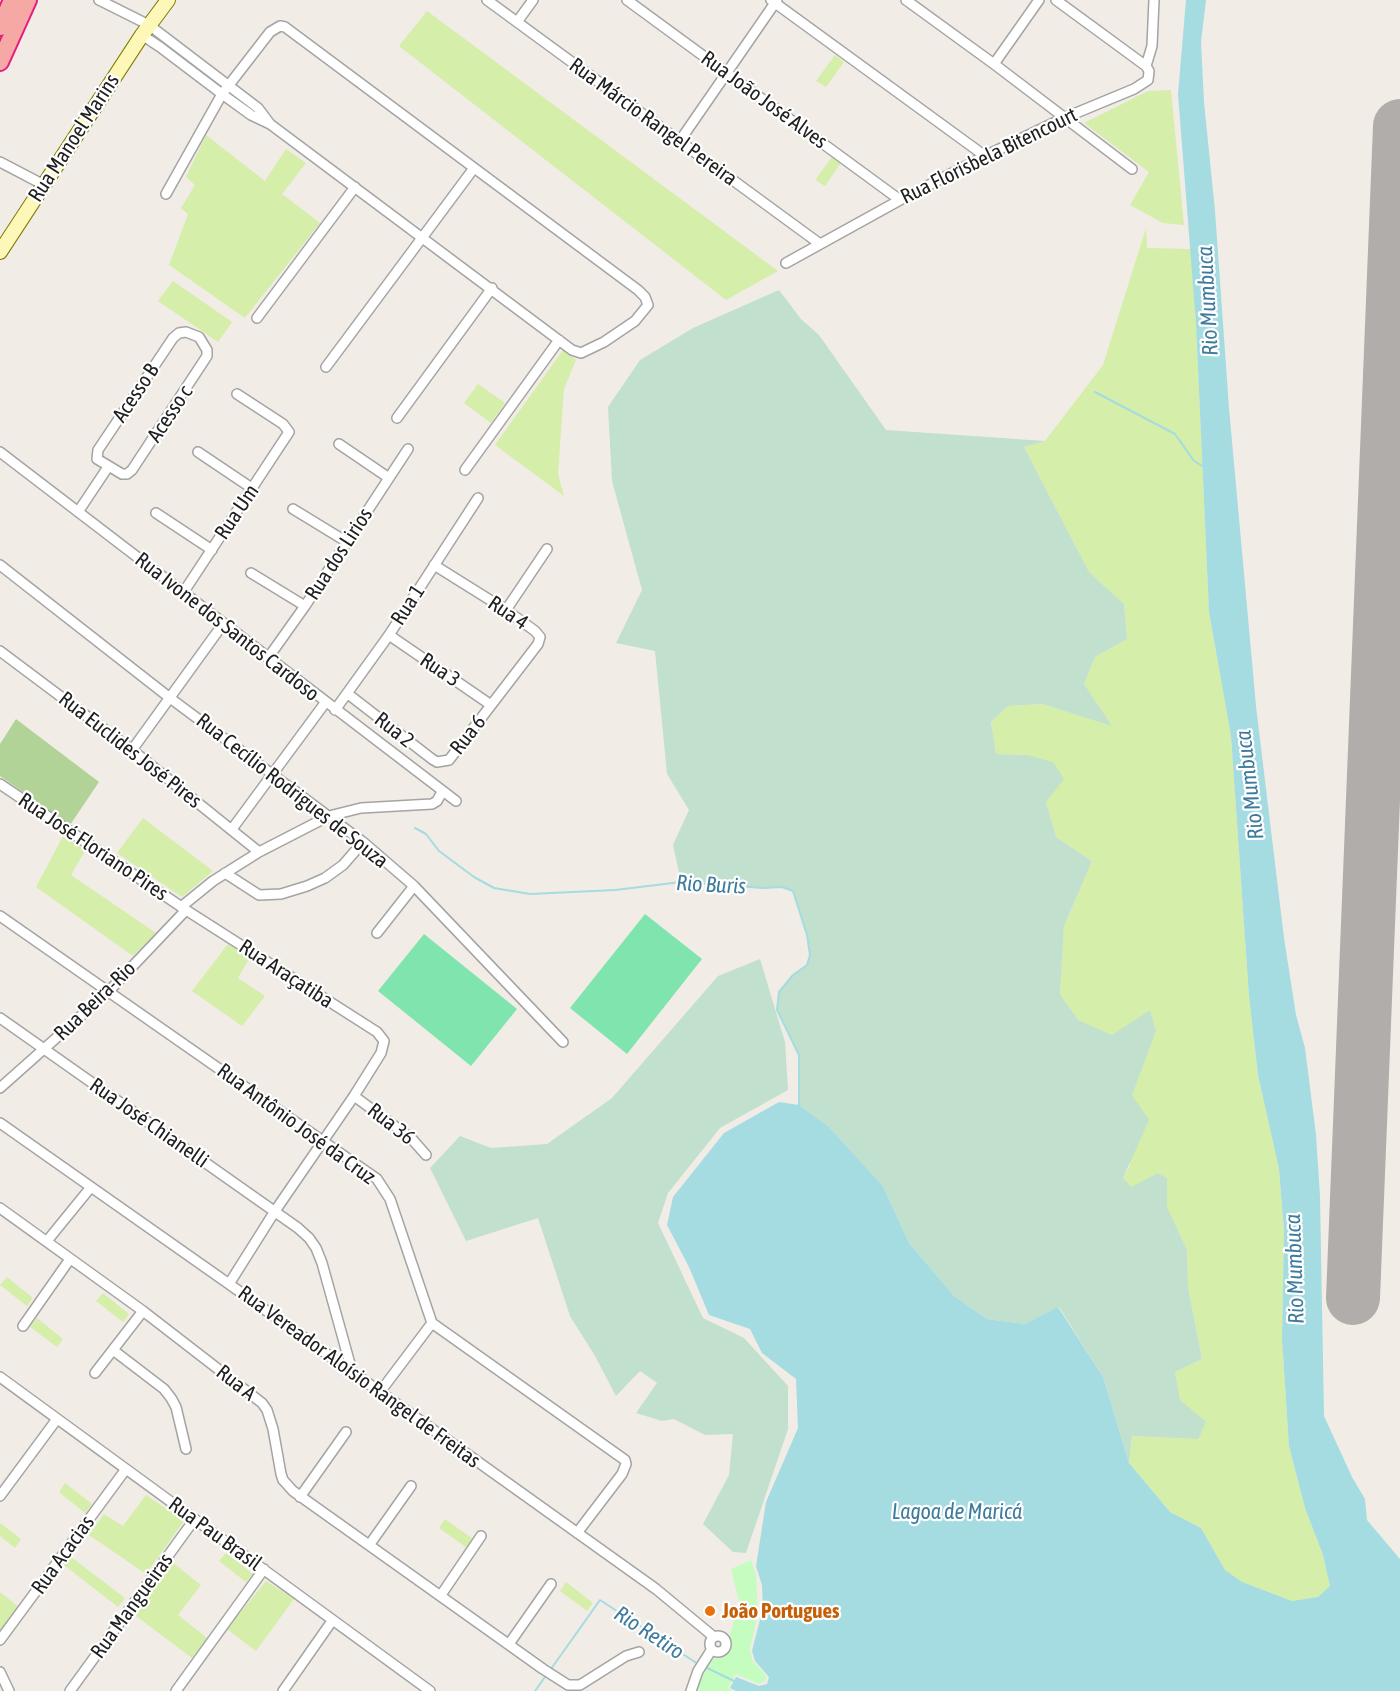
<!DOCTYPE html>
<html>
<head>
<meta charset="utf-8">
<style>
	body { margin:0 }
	canvas { display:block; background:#f1ece6 }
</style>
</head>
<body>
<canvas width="1400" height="1691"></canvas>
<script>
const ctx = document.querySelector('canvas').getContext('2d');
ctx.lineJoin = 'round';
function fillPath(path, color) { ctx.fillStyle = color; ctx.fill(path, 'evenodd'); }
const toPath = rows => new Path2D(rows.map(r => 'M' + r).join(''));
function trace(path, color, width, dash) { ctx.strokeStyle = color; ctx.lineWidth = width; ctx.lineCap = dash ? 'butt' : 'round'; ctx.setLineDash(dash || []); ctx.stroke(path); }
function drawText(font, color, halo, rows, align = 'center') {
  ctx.font = font + ' "Asap Condensed",sans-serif'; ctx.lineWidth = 4.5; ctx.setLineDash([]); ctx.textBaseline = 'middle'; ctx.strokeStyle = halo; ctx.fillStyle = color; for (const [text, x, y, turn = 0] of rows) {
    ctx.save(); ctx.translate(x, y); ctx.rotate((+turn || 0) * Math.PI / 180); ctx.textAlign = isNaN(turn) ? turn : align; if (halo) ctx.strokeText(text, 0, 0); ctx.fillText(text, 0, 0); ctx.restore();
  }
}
fillPath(toPath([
	[427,11,778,271,726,300,399,46],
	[835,55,844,62,826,87,816,81],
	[1171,90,1184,225,1163,223,1130,205,1149,172,1084,123,1148,91],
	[206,135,265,181,286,149,306,163,282,194,320,223,245,318,169,265,188,214,181,208,195,185,186,177],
	[834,154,843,160,825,186,815,180],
	[1146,228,1147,248,1191,249,1196,324,1209,612,1231,736,1249,996,1258,1075,1279,1169,1284,1231,1282,1339,1289,1446,1305,1508,1323,1555,1330,1586,1318,1597,1292,1601,1241,1582,1225,1570,1201,1528,1170,1512,1129,1463,1132,1436,1197,1439,1180,1400,1175,1372,1202,1359,1188,1287,1187,1250,1167,1207,1167,1178,1158,1173,1131,1188,1123,1178,1130,1165,1131,1095,1156,1031,1150,1010,1112,1036,1078,1020,1060,994,1064,926,1092,861,1056,837,1046,802,1027,755,996,754,991,722,1008,706,1043,704,1111,725,1084,684,1095,657,1127,639,1124,604,1089,572,1024,447,1045,441,1103,365],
	[173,281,232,322,218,342,158,301],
	[563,350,576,360,564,389,558,474,564,496,495,445],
	[478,384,505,403,491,423,464,403],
	[143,818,213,871,182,897,117,853],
	[63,836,86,849,71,875,156,933,133,956,36,887],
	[228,944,250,957,238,978,265,996,242,1026,192,991],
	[7,1277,33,1298,27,1306,0,1285],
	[103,1293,129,1314,123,1322,96,1301],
	[37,1318,63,1339,57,1347,30,1327],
	[65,1483,92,1504,85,1513,59,1492],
	[146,1495,184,1521,146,1574,89,1535,104,1514,123,1526],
	[445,1519,473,1539,467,1548,439,1528],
	[0,1523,21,1539,15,1548,0,1536],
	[226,1553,253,1574,246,1582,219,1561],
	[71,1557,125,1598,118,1607,64,1565],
	[172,1562,201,1585,178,1615,207,1638,192,1658,136,1616],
	[266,1581,294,1599,256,1651,227,1629],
	[566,1582,593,1603,587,1611,560,1591],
	[0,1592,20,1608,0,1633]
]), '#d5eea9');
fillPath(toPath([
	[16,719,99,782,70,825,0,776,0,744]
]), '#b2d398');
fillPath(toPath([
	[779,290,801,319,819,335,886,430,1045,441,1024,447,1089,572,1124,604,1127,639,1095,657,1084,684,1112,726,1043,704,1008,706,991,722,996,754,1027,755,1053,762,1064,779,1046,802,1056,837,1092,861,1064,926,1060,994,1078,1020,1112,1035,1150,1010,1156,1031,1132,1095,1149,1120,1123,1178,1131,1187,1158,1173,1167,1178,1167,1207,1187,1250,1188,1287,1202,1359,1175,1372,1180,1400,1206,1422,1198,1439,1132,1436,1129,1463,1103,1377,1059,1307,1025,1324,987,1319,954,1296,909,1243,883,1186,828,1126,799,1105,799,1055,777,1010,779,992,793,975,807,965,810,955,807,935,793,891,782,887,763,888,681,882,673,845,689,810,667,774,655,651,616,643,642,590,612,481,608,407,640,360,693,328],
	[760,959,785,1042,788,1090,720,1128,668,1193,658,1223,703,1318,744,1338,788,1386,788,1429,746,1553,733,1552,703,1524,729,1475,733,1434,705,1435,674,1419,662,1421,636,1413,657,1383,640,1371,616,1396,595,1356,570,1316,538,1218,466,1241,430,1168,460,1136,491,1148,547,1144,612,1098,718,976]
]), '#c2e0ce');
fillPath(toPath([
	[751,1560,756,1575,758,1614,750,1649,752,1660,766,1676,766,1680,759,1684,736,1674,728,1688,733,1691,696,1691,708,1659,718,1658,728,1652,729,1638,739,1602,731,1569]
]), '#c5fdc1');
fillPath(toPath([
	[645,914,702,959,627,1054,570,1008],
	[424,934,517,1009,471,1066,378,991]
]), '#80e4af');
fillPath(toPath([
	[1186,0,1206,0,1201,42,1204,102,1215,211,1229,408,1256,706,1284,938,1296,1015,1305,1048,1316,1135,1320,1196,1324,1416,1352,1477,1365,1499,1367,1520,1400,1559,1400,1691,736,1691,730,1688,736,1677,759,1686,767,1684,769,1677,755,1661,752,1651,763,1608,762,1585,756,1566,766,1502,798,1428,796,1379,762,1353,750,1329,709,1315,689,1267,667,1225,673,1197,724,1133,779,1102,799,1105,828,1126,883,1186,909,1243,954,1296,987,1319,1025,1324,1058,1307,1103,1377,1129,1463,1170,1512,1201,1528,1225,1570,1242,1582,1292,1601,1318,1597,1330,1586,1323,1555,1305,1508,1289,1446,1282,1339,1284,1231,1279,1169,1258,1075,1249,996,1231,736,1209,612,1196,324,1178,94]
]), '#a4dce1');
trace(toPath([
	[1095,392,1175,434,1194,461,1204,467],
	[415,828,426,834,439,851,474,877,494,888,530,894,615,890,681,882,763,888,782,887,793,891,807,935,810,955,807,965,793,975,779,992,777,1010,799,1055,799,1105],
	[703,1666,734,1681],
	[551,1669,600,1600,698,1664],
	[535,1691,547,1674]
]), '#a4dce1', 2);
trace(toPath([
	[1393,299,1400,319],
	[1391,362,1395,348,1400,340]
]), '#b0adaa', 21);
trace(toPath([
	[1353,1298,1400,126]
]), '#b0adaa', 54);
const minor = toPath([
	[99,0,149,25,258,108,270,124],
	[487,0,820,244],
	[627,0,900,200],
	[771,0,985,156],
	[906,0,994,64,1132,169],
	[1056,0,1146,66],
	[517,22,533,0],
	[142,35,160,47,222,94,251,115,270,124,572,350,581,353,604,342,635,321,648,305,645,297,638,290,285,27,280,26,270,32,222,94,166,194],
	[994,64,1039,0],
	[1146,66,1152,46,1154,0],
	[679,142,777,0],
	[0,162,44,185],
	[786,263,900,200,985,156,1064,118,1134,89,1148,80,1149,71,1146,66],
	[257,318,355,187],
	[186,332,199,337,207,350,207,356,132,470,127,474,122,474,97,459,98,450,173,338,179,333,186,332],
	[326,367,474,168],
	[397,418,492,288],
	[339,444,389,478],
	[0,452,456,801],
	[198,452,253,489],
	[465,470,559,340],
	[293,509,347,542],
	[78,512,108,467],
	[156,513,212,550],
	[0,565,170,698,363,842,414,886,563,1042],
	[251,573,305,606],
	[183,593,289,432,283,424,237,394],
	[506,610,547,549],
	[389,635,491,705],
	[0,651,132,750,259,852],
	[268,658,305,606,408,449],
	[348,694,432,759,437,762,449,760,538,644,540,637,535,631,506,610,434,565],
	[335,710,389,635,478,498],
	[132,750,223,624],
	[0,784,186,910,377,1032,384,1041,381,1053,354,1096,275,1211,229,1284],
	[232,829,325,703],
	[225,873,259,895,281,894,307,886,325,878,343,865,363,842],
	[181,907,213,881,259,852,329,816,361,808,432,804,437,801,442,792],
	[0,916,377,1179,390,1199,432,1323,625,1460,626,1464,622,1474,577,1533],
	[377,933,414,886],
	[0,1018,298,1228,309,1238,316,1248,322,1263,352,1371],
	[0,1088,109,991,186,910],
	[354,1096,411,1138,426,1155],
	[0,1123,229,1284,656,1589,714,1637],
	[0,1208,143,1311,262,1403,267,1410,273,1429,281,1474,283,1480,293,1491,543,1669,568,1685,580,1685,626,1656,639,1652],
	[47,1241,91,1187],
	[23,1326,70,1259],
	[113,1350,164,1389,171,1398,176,1407,186,1449],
	[95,1373,143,1311],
	[0,1377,430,1691],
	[380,1392,432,1323],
	[0,1496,57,1419],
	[300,1497,346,1432],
	[370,1544,411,1486],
	[441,1595,481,1536],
	'710 1644a8 8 0 1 1 16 0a8 8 0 1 1-16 0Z',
	[0,1640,126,1469],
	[509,1644,551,1584],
	[0,1672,9,1691],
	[70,1691,194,1520],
	[176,1691,264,1569],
	[283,1691,332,1621],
	[691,1691,698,1671,712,1649]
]);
const secondary = toPath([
	[0,252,142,35,168,0]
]);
const trunk = toPath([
	[0,27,12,0],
	[0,62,28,0]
]);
trace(minor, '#a4a4a4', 12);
trace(secondary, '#7e7a00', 16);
trace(trunk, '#e51d7e', 20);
trace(minor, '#fff', 9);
trace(secondary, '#fdf7b8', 14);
trace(trunk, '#f6a8a4', 16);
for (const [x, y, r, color] of [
	[710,1611,6,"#e8710a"]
]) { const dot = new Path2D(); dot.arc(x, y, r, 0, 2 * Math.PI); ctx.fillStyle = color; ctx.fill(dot); trace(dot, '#fff', 2); }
drawText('21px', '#202020', '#fff', [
	["Rua João José Alves",764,100,36],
	["Rua Márcio Rangel Pereira",653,122,36],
	["Rua Manoel Marins",74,138,-57],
	["Rua Florisbela Bitencourt",989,156,-26],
	["Acesso B",136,393,-56],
	["Acesso c",170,414,-56],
	["Rua Um",237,512,-56],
	["Rua dos Lirios",339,554,-57],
	["Rua 1",408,605,-57],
	["Rua 4",508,613,34],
	["Rua Ivone dos Santos Cardoso",227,627,38],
	["Rua 3",440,670,34],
	["Rua 2",394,730,38],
	["Rua 6",468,735,-52],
	["Rua Euclides José Pires",130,750,38],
	["Rua Cecílio Rodrigues de Souza",292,791,38],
	["Rua José Floriano Pires",93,847,34],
	["Rua Araçatiba",286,974,33],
	["Rua Beira-Rio",95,1001,-44],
	["Rua José Chianelli",149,1123,35],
	["Rua Antônio José da Cruz",296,1124,36],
	["Rua 36",391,1124,38],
	["Rua Vereador Aloísio Rangel de Freitas",359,1377,36],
	["Rua A",236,1383,38],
	["Rua Pau Brasil",215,1534,36],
	["Rua Acacias",63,1555,-54],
	["Rua Mangueiras",132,1606,-54]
]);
drawText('bold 21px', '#c56008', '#fff', [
	["João Portugues",722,1611]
], 'left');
drawText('italic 22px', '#3e7b9d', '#fff', [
	["Rio Mumbuca",1208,301,-93],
	["Rio Mumbuca",1250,785,-97],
	["Rio Buris",711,885,3],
	["Rio Mumbuca",1295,1269,-92],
	["Lagoa de Maricá",957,1512],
	["Rio Retiro",649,1633,33]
]);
</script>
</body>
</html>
